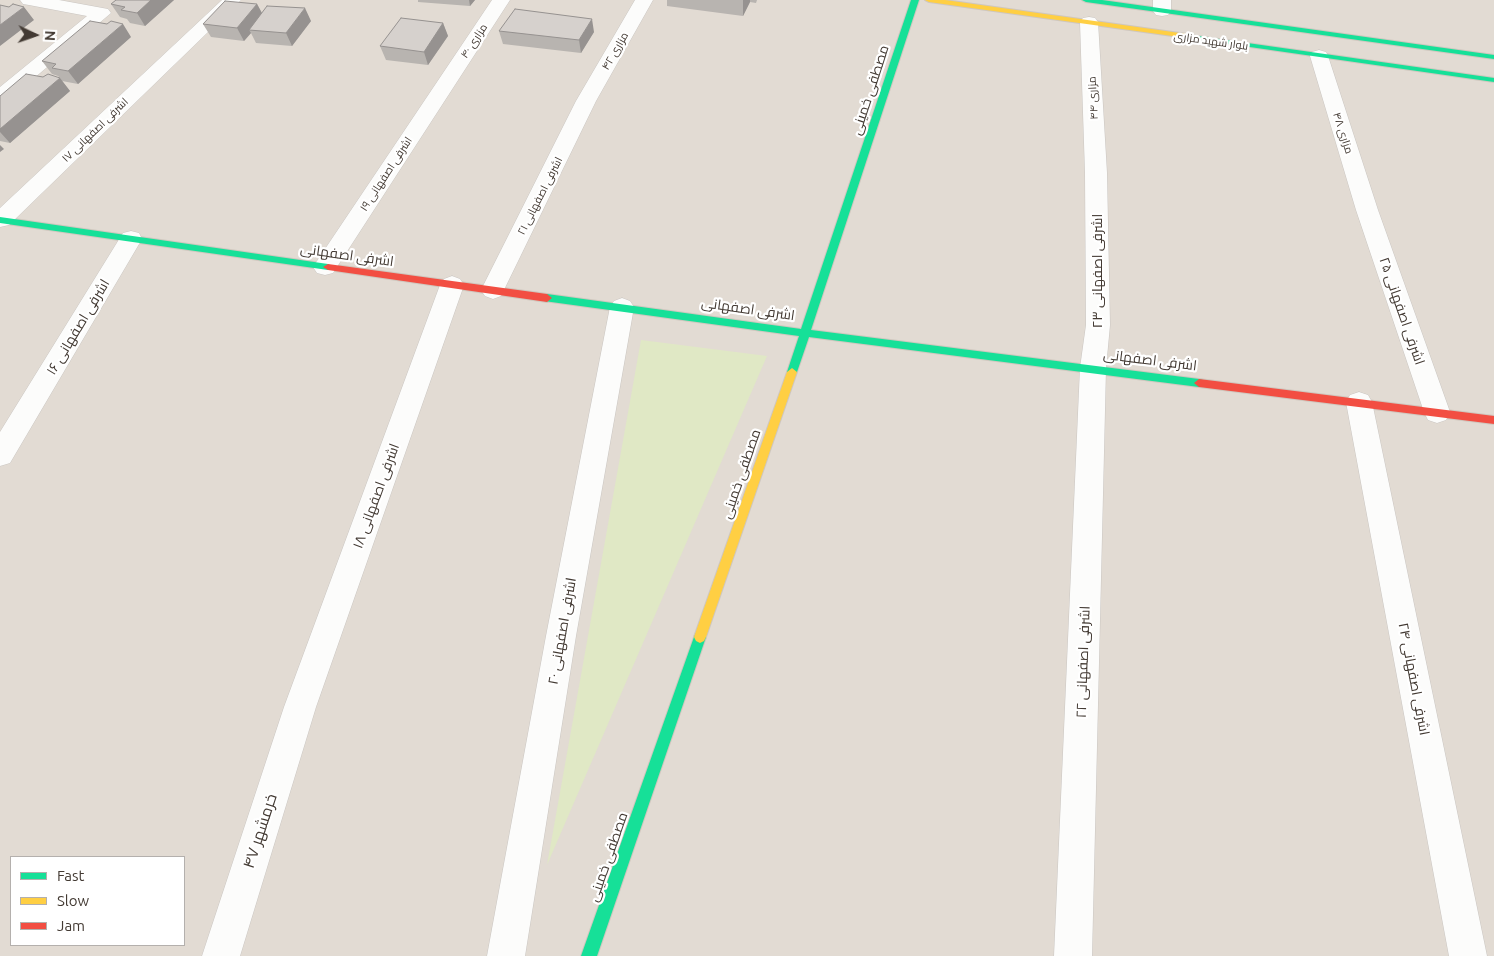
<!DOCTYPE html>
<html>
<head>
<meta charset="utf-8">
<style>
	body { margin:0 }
	#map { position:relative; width:1494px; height:956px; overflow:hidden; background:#eeeae6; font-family:Ubuntu,sans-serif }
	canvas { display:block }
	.legend { position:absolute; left:10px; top:856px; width:175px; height:90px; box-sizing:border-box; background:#fff; border:1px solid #b4b0ad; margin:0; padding:6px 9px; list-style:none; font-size:15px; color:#433a33 }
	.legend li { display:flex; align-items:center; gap:10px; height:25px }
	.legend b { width:25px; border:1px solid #b4b0ad }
	.north { position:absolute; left:10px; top:10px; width:50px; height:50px; -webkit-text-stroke:4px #fff; paint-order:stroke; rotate:93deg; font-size:14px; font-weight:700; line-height:20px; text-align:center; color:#433a33 }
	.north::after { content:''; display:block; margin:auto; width:18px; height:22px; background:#433a33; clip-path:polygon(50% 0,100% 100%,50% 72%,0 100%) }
</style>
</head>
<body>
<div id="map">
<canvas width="1494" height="956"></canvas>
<ul class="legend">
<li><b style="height:6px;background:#16e098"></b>Fast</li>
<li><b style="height:6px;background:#ffcf43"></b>Slow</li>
<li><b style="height:6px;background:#f24e42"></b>Jam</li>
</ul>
<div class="north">N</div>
</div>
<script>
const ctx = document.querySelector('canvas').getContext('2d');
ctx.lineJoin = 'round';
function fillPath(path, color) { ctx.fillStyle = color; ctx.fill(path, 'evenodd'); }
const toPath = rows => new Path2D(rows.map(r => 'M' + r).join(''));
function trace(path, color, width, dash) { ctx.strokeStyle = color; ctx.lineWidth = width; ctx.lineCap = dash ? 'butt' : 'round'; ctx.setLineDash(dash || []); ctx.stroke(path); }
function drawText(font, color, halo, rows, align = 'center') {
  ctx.font = font + ' Ubuntu,Cairo,sans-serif'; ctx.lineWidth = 4.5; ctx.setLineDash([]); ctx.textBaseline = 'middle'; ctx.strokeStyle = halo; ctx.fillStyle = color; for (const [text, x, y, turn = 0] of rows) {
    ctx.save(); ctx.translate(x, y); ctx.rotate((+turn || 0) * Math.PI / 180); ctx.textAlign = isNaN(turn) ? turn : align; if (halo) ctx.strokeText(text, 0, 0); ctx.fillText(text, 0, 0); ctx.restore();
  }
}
fillPath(toPath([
	[0,0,1494,0,1494,956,0,956],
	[11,857,184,857,184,945,11,945]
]), '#e2dbd3');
fillPath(toPath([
	[641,340,767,356,547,865]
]), '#e0e8c5');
const street = toPath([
	[20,0,59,0,108,9,111,13,7,101,0,103,0,87,87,16,29,5,23,4,20,0],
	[222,0,241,0,9,225,0,227,0,208,222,0],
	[492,0,510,0,333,273,325,275,317,273,313,267,317,261,492,0],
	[635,0,653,0,596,101,501,296,493,299,485,296,481,290,576,101,635,0],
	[1153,0,1171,0,1171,11,1168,15,1162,16,1156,15,1153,11,1153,0],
	[1089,17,1095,18,1098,22,1107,173,1110,325,1106,368,1092,956,1054,956,1080,368,1086,325,1085,173,1080,22,1083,18,1089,17],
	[1319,50,1326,52,1328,56,1378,210,1450,412,1446,420,1437,423,1428,420,1424,412,1356,210,1310,56,1312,52,1319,50],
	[131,231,139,233,142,239,10,463,0,466,0,432,123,233,131,231],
	[452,276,460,279,464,285,316,707,240,956,202,956,284,707,440,285,444,279,452,276],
	[622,298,630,301,634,307,576,636,525,956,487,956,546,636,610,307,614,301,622,298],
	[1359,392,1368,395,1372,402,1487,956,1449,956,1346,402,1350,395,1359,392]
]);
const fast = toPath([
	[911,0,919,0,811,330,1199,379,1203,380,1204,383,1203,386,1199,387,809,337,797,372,792,376,787,372,799,336,544,301,542,298,547,294,801,329,911,0],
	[1082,0,1102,0,1494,55,1494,59,1086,2,1082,0],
	[1191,35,1494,78,1494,82,1194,39,1190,37,1191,35],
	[0,217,328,264,333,267,328,270,0,223,0,217],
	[700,631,704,633,706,637,597,956,581,956,694,637,696,633,700,631]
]);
const slow = toPath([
	[925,0,945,0,1194,35,1198,37,1194,39,929,2,925,0],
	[792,368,797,372,706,637,704,641,700,643,696,641,694,637,787,372,792,368]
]);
const jam = toPath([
	[328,264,547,294,552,298,547,302,328,270,323,267,328,264],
	[1199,379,1494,416,1494,424,1199,387,1194,383,1199,379]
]);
trace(street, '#cac6c2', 1);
trace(fast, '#cfc7be', 2);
trace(slow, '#cfc7be', 2);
trace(jam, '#cfc7be', 2);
fillPath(street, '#fcfcfb');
fillPath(fast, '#16e098');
fillPath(slow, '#ffcf43');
fillPath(jam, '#f24e42');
fillPath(toPath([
	[116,0,174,0,145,26,130,23,127,19,120,17,111,4],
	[418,0,475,0,470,6,418,2],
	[667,0,757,0,756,3,750,2,743,16,667,6],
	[257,4,262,13,311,21,292,46,256,43,251,33,244,41,211,37,203,24],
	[443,23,448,36,428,65,386,60,380,46],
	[499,31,594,32,581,53,503,44],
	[131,37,78,84,62,81,70,91,10,143,0,141,0,96,43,77,60,78,58,76,52,74,42,61]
]), '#b8b4b0');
fillPath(toPath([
	[151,0,174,0,145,26,137,13],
	[469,0,475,0,470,6],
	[743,0,750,0,750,2,743,16],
	[257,4,264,17,249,30,251,33,244,41,237,28],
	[24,7,34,20,0,46,0,25],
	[305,8,311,21,292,46,286,33],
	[592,19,594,32,581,53,579,40],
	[443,23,448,36,428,65,424,52],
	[123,24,131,37,78,84,68,71],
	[60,78,70,91,10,143,0,132,0,129],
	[0,145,4,149,0,152]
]), '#969290');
const building = toPath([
	[116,0,151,0,137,13,121,10,125,7,111,4,116,0],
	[225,1,257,4,237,28,203,24,225,1],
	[13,4,24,7,0,25,0,5,9,7,13,4],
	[267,6,305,8,286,33,249,30,267,6],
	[515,9,592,19,579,40,499,31,515,9],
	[401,18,443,23,424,52,380,46,401,18],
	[90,21,107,24,111,21,123,24,68,71,52,68,56,64,42,61,90,21],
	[26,74,43,77,48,74,60,78,0,129,0,96,26,74]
]);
fillPath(building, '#d6d1cd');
trace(building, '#969290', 1);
drawText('11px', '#433a33', '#fff', [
	["مزاری ۴۰",474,41,-56],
	["بلوار شهید مزاری",1211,41,8],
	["مزاری ۴۲",615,51,-60],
	["مزاری ۴۴",1093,98,-93],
	["اشرفی اصفهانی ۱۷",95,130,-44],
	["مزاری ۴۸",1343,133,72],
	["اشرفی اصفهانی ۱۹",386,174,-57],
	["اشرفی اصفهانی ۲۱",540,196,-63]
]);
drawText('14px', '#433a33', '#fff', [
	["مصطفی خمینی",870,90,-72],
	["اشرفی اصفهانی",347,255,8],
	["اشرفی اصفهانی ۲۳",1097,271,-90],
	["اشرفی اصفهانی",748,309,8],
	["اشرفی اصفهانی ۲۵",1402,311,71],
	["اشرفی اصفهانی ۱۶",78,327,-59],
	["اشرفی اصفهانی",1150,360,7],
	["مصطفی خمینی",741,474,-71],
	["اشرفی اصفهانی ۱۸",376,496,-70],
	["اشرفی اصفهانی ۲۰",562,631,-80],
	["اشرفی اصفهانی ۲۲",1083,662,-88],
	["اشرفی اصفهانی ۲۴",1414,679,79],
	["مصطفی خمینی",608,857,-71]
]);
drawText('16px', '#433a33', '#fff', [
	["خرمشهر ۴۷",260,831,-72]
]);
</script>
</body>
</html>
